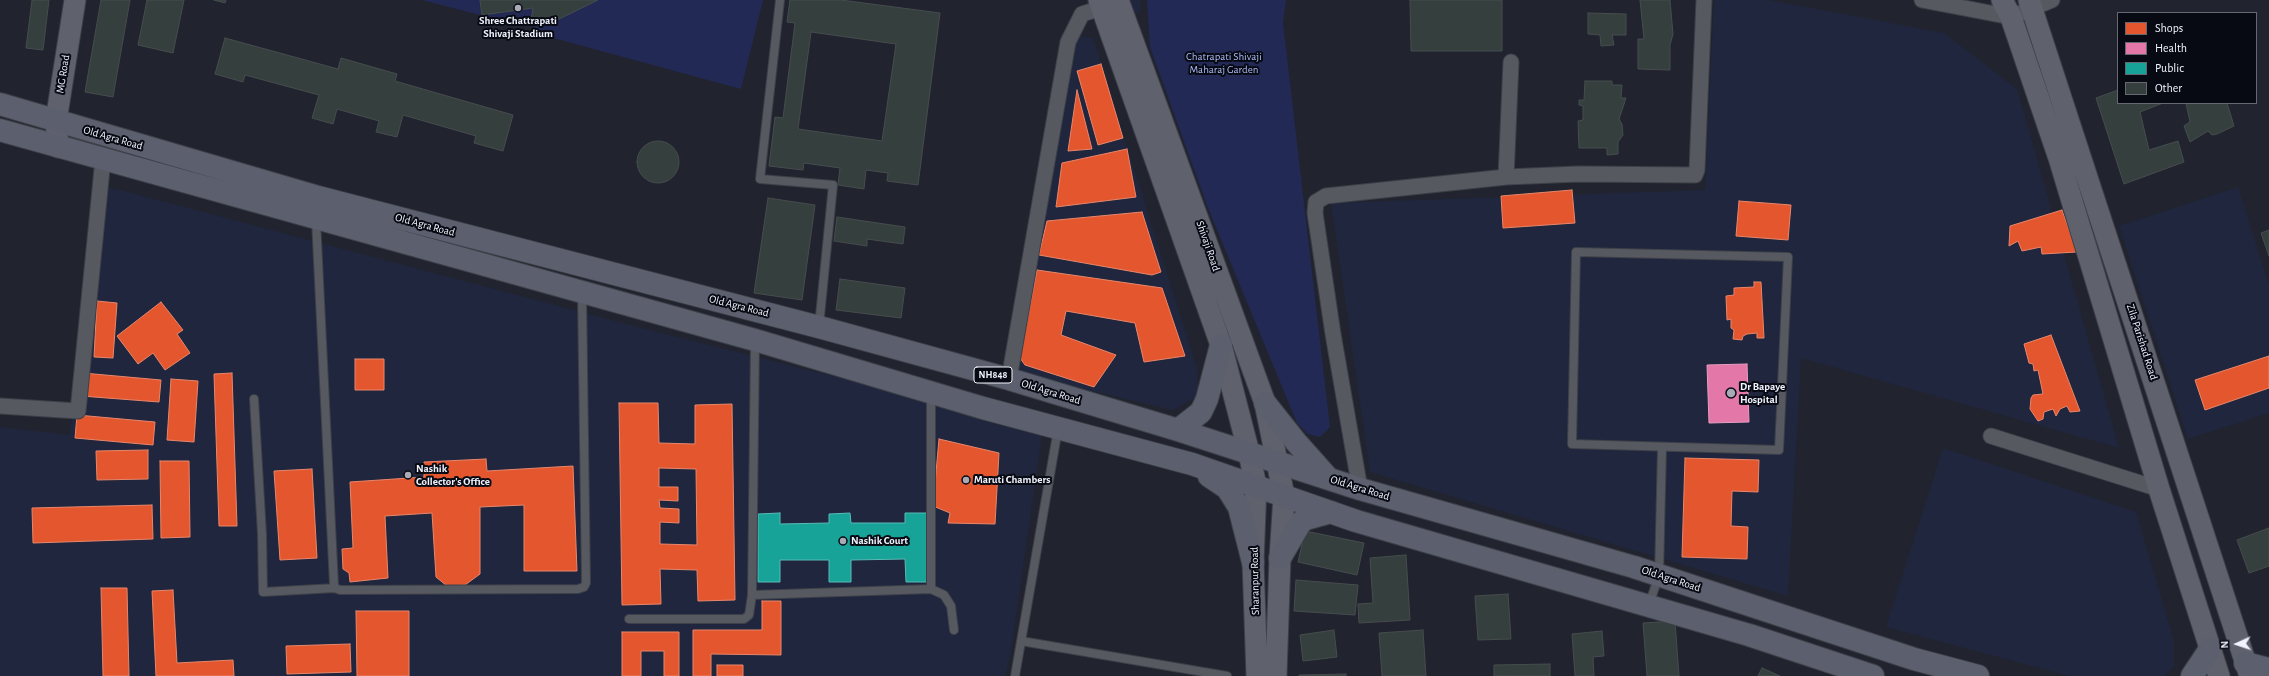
<!DOCTYPE html>
<html>
<head>
<meta charset="utf-8">
<style>
	body { margin:0 }
	#map { position:relative; width:2269px; height:676px; overflow:hidden; background:#21242e; font-family:"Alegreya Sans",sans-serif }
	canvas { display:block }
	.legend { position:absolute; left:2117px; top:12px; width:140px; height:92px; box-sizing:border-box; background:#080a13; border:1px solid #656871; margin:0; padding:5px 7px; list-style:none; font-size:12px; color:#f1f4fe }
	.legend li { display:flex; align-items:center; gap:8px; height:20px }
	.legend b { width:20px; border:1px solid #656871 }
	.north { position:absolute; left:2217px; top:624px; width:40px; height:40px; -webkit-text-stroke:3px #080a13; paint-order:stroke; rotate:267deg; font-size:11px; font-weight:700; line-height:16px; text-align:center; color:#f1f4fe }
	.north::after { content:''; display:block; margin:auto; width:14px; height:18px; background:#f1f4fe; clip-path:polygon(50% 0,100% 100%,50% 72%,0 100%) }
</style>
</head>
<body>
<div id="map">
<canvas width="2269" height="676"></canvas>
<ul class="legend">
<li><b style="height:11px;background:#e4572e"></b>Shops</li>
<li><b style="height:11px;background:#e377a8"></b>Health</li>
<li><b style="height:11px;background:#17a398"></b>Public</li>
<li><b style="height:11px;background:#35403e"></b>Other</li>
</ul>
<div class="north">N</div>
</div>
<script>
const ctx = document.querySelector('canvas').getContext('2d');
ctx.lineJoin = 'round';
function fillPath(path, color) { ctx.fillStyle = color; ctx.fill(path, 'evenodd'); }
const toPath = rows => new Path2D(rows.map(r => 'M' + r).join(''));
function trace(path, color, width, dash) { ctx.strokeStyle = color; ctx.lineWidth = width; ctx.lineCap = dash ? 'butt' : 'round'; ctx.setLineDash(dash || []); ctx.stroke(path); }
function drawText(font, color, halo, rows, align = 'center') {
  ctx.font = font + ' "Alegreya Sans",sans-serif'; ctx.lineWidth = 4; ctx.setLineDash([]); ctx.textBaseline = 'middle'; ctx.strokeStyle = halo; ctx.fillStyle = color; for (const [text, x, y, turn = 0] of rows) {
    ctx.save(); ctx.translate(x, y); ctx.rotate((+turn || 0) * Math.PI / 180); ctx.textAlign = isNaN(turn) ? turn : align; if (halo) ctx.strokeText(text, 0, 0); ctx.fillText(text, 0, 0); ctx.restore();
  }
}
fillPath(toPath([
	[1129,0,1141,0,1140,13,1130,14],
	[1714,0,1769,0,1944,33,2017,89,2119,448,1801,358,1788,596,1370,472,1331,203,1705,190],
	[1073,35,1093,38,1197,369,1199,396,1173,410,1019,374],
	[109,187,634,326,1043,429,1010,657,1005,676,0,676,0,427,69,435],
	[2238,187,2269,285,2269,413,2188,439,2119,226],
	[1943,448,2136,512,2174,641,2174,666,2164,676,2069,676,1886,627]
]), '#20263d');
fillPath(toPath([
	[422,0,763,0,741,89,535,33,535,26,557,19,507,22],
	[1147,0,1286,0,1283,23,1330,427,1320,437,1308,434,1297,423,1208,208,1150,47]
]), '#232955');
const shops = toPath([
	[1101,64,1123,138,1098,145,1077,71,1101,64],
	[1077,90,1092,149,1068,151,1077,90],
	[1127,149,1136,197,1056,207,1062,163,1127,149],
	[1572,190,1575,223,1503,228,1501,196,1572,190],
	[1739,201,1791,205,1788,240,1736,236,1739,201],
	[2062,210,2077,252,2042,254,2041,247,2022,251,2018,241,2009,246,2010,226,2062,210],
	[1142,212,1161,272,1152,275,1039,255,1047,221,1142,212],
	[1037,270,1162,288,1185,356,1144,362,1135,323,1066,311,1061,335,1116,355,1094,387,1025,365,1020,358,1037,270],
	[1754,282,1761,282,1764,338,1757,338,1757,333,1747,334,1743,336,1742,340,1733,339,1734,330,1731,328,1731,319,1727,320,1726,296,1734,295,1734,288,1754,287,1754,282],
	[97,301,117,303,113,358,94,357,97,301],
	[161,302,183,330,177,334,190,353,165,370,153,353,138,364,117,336,161,302],
	[2051,335,2080,411,2070,412,2067,406,2060,409,2056,416,2053,409,2044,412,2043,419,2038,421,2030,409,2031,398,2033,395,2043,394,2038,370,2034,371,2033,364,2029,363,2024,344,2051,335],
	[2269,356,2269,388,2205,410,2195,380,2269,356],
	[355,359,384,359,384,390,355,390,355,359],
	[83,373,161,380,159,402,81,396,83,373],
	[232,373,237,526,219,526,214,374,232,373],
	[171,379,198,381,194,442,167,440,171,379],
	[619,403,658,403,659,443,695,444,695,405,732,404,735,600,698,601,697,570,660,569,661,604,622,605,619,403],
	[659,468,696,469,697,545,660,544,660,522,679,523,679,509,660,508,659,500,678,501,678,487,659,487,659,468],
	[77,415,155,422,153,445,75,438,77,415],
	[939,439,999,453,995,524,948,523,950,513,933,506,939,439],
	[148,450,148,479,97,480,96,451,148,450],
	[1685,458,1759,460,1758,492,1732,491,1731,526,1748,527,1747,559,1682,557,1685,458],
	[486,459,487,471,573,466,577,571,524,571,524,505,480,507,480,574,465,585,447,586,436,577,432,513,385,516,388,578,350,582,349,573,343,569,342,549,353,548,350,482,424,477,424,462,486,459],
	[160,461,189,461,190,537,161,538,160,461],
	[312,469,317,558,280,560,274,471,312,469],
	[152,505,153,539,33,543,32,508,152,505],
	[101,588,127,588,129,676,103,676,101,588],
	[173,590,177,663,233,660,234,676,156,676,152,591,173,590],
	[762,601,781,601,781,655,711,654,711,676,693,676,693,630,762,630,762,601],
	[356,611,409,611,409,676,357,676,356,611],
	[622,632,679,632,679,676,664,676,664,651,641,651,641,676,622,676,622,632],
	[350,644,351,672,287,674,286,646,350,644],
	[717,665,743,665,743,676,717,676,717,665]
]);
fillPath(shops, '#e4572e');
trace(shops, '#e8866c', 1);
const health = toPath([
	[1747,364,1749,422,1709,423,1707,365,1747,364]
]);
fillPath(health, '#e377a8');
trace(health, '#e79cc2', 1);
const public = toPath([
	[780,513,780,524,829,523,829,514,850,513,851,523,905,523,905,513,927,513,928,582,906,582,905,559,851,560,851,582,829,582,829,560,780,560,780,582,758,582,758,514,780,513]
]);
fillPath(public, '#17a398');
trace(public, '#58bbb7', 1);
const building = toPath([
	[32,0,49,0,43,50,26,48,32,0],
	[101,0,130,0,113,97,85,92,101,0],
	[147,0,184,0,173,53,138,45,147,0],
	[214,0,226,0,225,3,214,0],
	[480,0,598,0,559,19,531,20,533,8,482,15,480,0],
	[790,0,841,0,940,13,918,185,887,181,888,173,866,170,864,189,838,185,840,168,804,163,803,170,769,166,775,117,783,118,795,23,787,22,790,0],
	[811,32,896,44,882,141,798,129,811,32],
	[1410,0,1502,0,1502,51,1411,51,1410,0],
	[1640,0,1670,0,1673,34,1670,45,1670,70,1638,69,1638,39,1644,39,1640,0],
	[1588,13,1626,14,1626,35,1612,35,1614,45,1601,46,1600,35,1588,34,1588,13],
	[225,38,338,69,341,58,397,74,395,81,513,115,503,151,474,143,476,136,403,115,397,137,376,132,379,121,337,109,333,124,312,118,319,95,245,75,243,82,215,74,225,38],
	[1585,81,1612,81,1612,85,1622,85,1621,98,1626,98,1619,119,1622,124,1623,135,1618,142,1618,154,1607,155,1607,148,1579,148,1578,121,1583,120,1583,106,1579,105,1579,100,1584,100,1585,81],
	[2118,90,2118,103,2163,103,2140,112,2149,150,2178,141,2184,162,2124,184,2096,98,2118,90],
	[2186,103,2227,103,2234,126,2217,134,2212,135,2208,131,2190,142,2184,126,2190,122,2186,103],
	'637 162a21 21 0 1 1 42 0a21 21 0 1 1-42 0Z',
	[768,198,815,205,802,300,754,293,768,198],
	[837,217,905,227,903,244,867,239,867,246,834,241,837,217],
	[2269,230,2269,256,2261,233,2269,230],
	[840,279,905,288,901,318,836,310,840,279],
	[2269,528,2269,566,2249,573,2237,540,2269,528],
	[1305,531,1364,543,1357,575,1298,562,1305,531],
	[1406,555,1410,620,1359,623,1358,604,1373,603,1370,558,1406,555],
	[1296,580,1358,585,1355,615,1294,611,1296,580],
	[1508,594,1511,639,1478,640,1475,596,1508,594],
	[1675,621,1679,676,1647,676,1643,623,1675,621],
	[1334,630,1337,657,1303,661,1300,635,1334,630],
	[1423,630,1426,676,1382,676,1379,633,1423,630],
	[1602,631,1604,656,1593,657,1594,676,1575,676,1572,634,1602,631],
	[1550,664,1550,676,1494,676,1494,665,1550,664],
	[1762,668,1780,676,1758,676,1762,668],
	[1346,674,1346,676,1299,676,1299,675,1346,674]
]);
fillPath(building, '#35403e');
trace(building, '#474c4e', 1);
const lane = toPath([
	[780,0,760,179,833,185,819,326],
	[316,220,334,585,335,588,340,590,578,589,584,587,586,583,582,294],
	[1576,252,1788,257,1779,450,1572,444,1576,252],
	[931,394,931,589],
	[254,399,262,534,263,592,335,588],
	[752,595,931,589,944,595,951,606,954,630],
	[1649,605,1659,575,1662,447],
	[629,619,744,619,749,615,752,595,755,341],
	[1021,641,1227,676],
	[1015,676,1058,429]
]);
const street = toPath([
	[1922,0,2011,17,2052,0],
	[1506,177,1578,174,1695,175,1697,170,1704,0],
	[1009,379,1068,42,1082,14,1111,5],
	[0,406,78,411,103,159],
	[1991,436,2159,489],
	[1360,489,1333,334,1315,213,1316,202,1326,196,1506,177,1511,62]
]);
const secondary = toPath([
	[1099,0,1221,345,1249,453,1256,486,1253,562,1257,676],
	[1118,0,1265,403,1284,496,1280,558,1276,676],
	[2002,0,2011,17,2059,158,2159,489,2219,676],
	[2029,0,2250,676],
	[58,147,56,121,75,0]
]);
const highway = toPath([
	[0,104,318,197,819,327,1009,379,1178,430,1360,489,1634,567,1914,659,1978,676],
	[0,130,755,340,983,408,1192,464,1356,521,1749,635,1873,676],
	[1265,403,1296,442,1329,479],
	[1178,430,1201,412,1207,399,1221,345],
	[1209,476,1227,488,1239,507,1253,562],
	[1280,558,1301,522,1306,519,1331,512],
	[2245,663,2269,669],
	[2192,676,2210,649]
]);
trace(lane, '#3d4048', 10);
trace(street, '#3d4048', 17);
trace(secondary, '#3d4048', 23);
trace(highway, '#3d4048', 24);
trace(lane, '#575961', 8);
trace(street, '#575961', 15);
trace(secondary, '#5f616c', 21);
trace(highway, '#5c606e', 22);
for (const [x, y, r, color] of [
	[518,8,4,"#a8abb5"],
	[1731,393,5,"#a8abb5"],
	[408,475,4,"#a8abb5"],
	[966,480,4,"#a8abb5"],
	[843,541,4,"#a8abb5"]
]) { const dot = new Path2D(); dot.arc(x, y, r, 0, 2 * Math.PI); ctx.fillStyle = color; ctx.fill(dot); trace(dot, '#080a13', 1.5); }
for (const [x, y, w] of [
	[993,375,38]
]) { const box = new Path2D(); box.roundRect(x - w / 2, y - 8, w, 16, 3); ctx.fillStyle = '#080a13'; ctx.fill(box); trace(box, '#f1f4fe', 1); }
drawText('bold 10px', '#f1f4fe', null, [
	["NH848",993,375]
]);
drawText('bold 11px', '#f1f4fe', '#080a13', [
	["Shree Chattrapati",518,21,"center"],
	["Shivaji Stadium",518,34,"center"],
	["Dr Bapaye",1740,387],
	["Hospital",1740,400],
	["Nashik",416,469],
	["Collector's Office",416,482],
	["Maruti Chambers",974,480],
	["Nashik Court",851,541]
], 'left');
drawText('11px', '#aebcf7', '#080a13', [
	["Chatrapati Shivaji",1224,57],
	["Maharaj Garden",1224,70]
]);
drawText('11px', '#f1f4fe', '#080a13', [
	["MG Road",63,74,-81],
	["Old Agra Road",113,138,16],
	["Old Agra Road",425,225,15],
	["Shivaji Road",1208,246,71],
	["Old Agra Road",739,306,14],
	["Zila Parishad Road",2142,342,72],
	["Old Agra Road",1051,392,17],
	["Old Agra Road",1360,488,17],
	["Old Agra Road",1671,579,18],
	["Sharanpur Road",1255,581,-91]
]);
</script>
</body>
</html>
